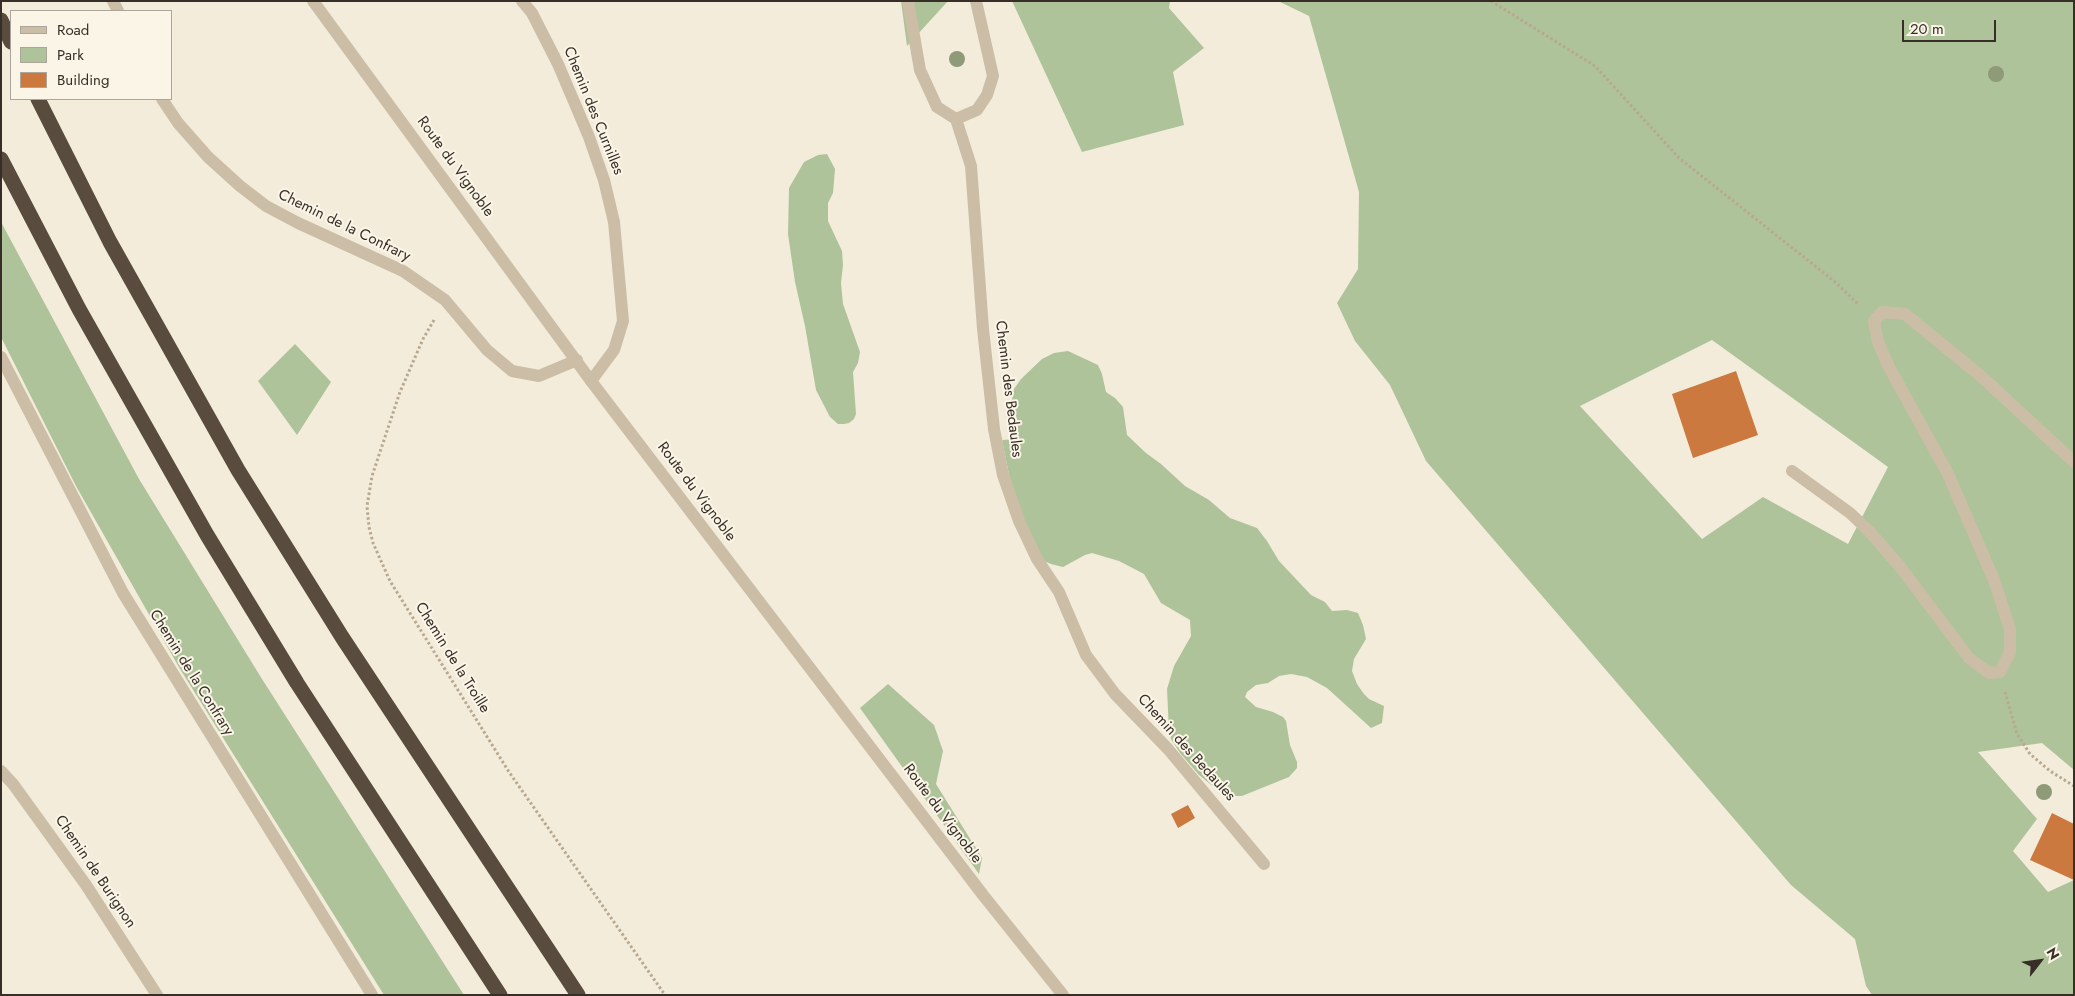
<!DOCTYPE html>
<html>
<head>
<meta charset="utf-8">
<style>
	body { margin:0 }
	#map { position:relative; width:2075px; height:996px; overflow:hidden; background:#f3ecda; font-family:Jost,sans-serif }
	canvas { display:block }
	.frame { position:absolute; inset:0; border:2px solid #372f27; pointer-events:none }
	.legend { position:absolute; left:10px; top:10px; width:162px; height:90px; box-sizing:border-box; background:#faf5e7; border:1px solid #aca69a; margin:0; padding:6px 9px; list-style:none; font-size:15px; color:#372f27 }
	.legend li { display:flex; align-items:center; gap:10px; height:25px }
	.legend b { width:25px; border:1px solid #aca69a }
	.north { position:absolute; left:2015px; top:936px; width:50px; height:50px; -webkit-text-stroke:4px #faf5e7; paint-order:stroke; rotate:60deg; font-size:14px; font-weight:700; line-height:20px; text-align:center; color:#372f27 }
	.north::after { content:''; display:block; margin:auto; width:18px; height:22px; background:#372f27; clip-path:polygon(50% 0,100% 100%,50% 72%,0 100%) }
	.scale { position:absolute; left:1902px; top:20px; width:94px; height:22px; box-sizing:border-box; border:2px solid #372f27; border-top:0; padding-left:6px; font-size:15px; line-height:18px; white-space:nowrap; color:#372f27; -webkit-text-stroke:4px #faf5e7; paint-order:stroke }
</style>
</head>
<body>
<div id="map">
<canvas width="2075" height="996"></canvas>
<div class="frame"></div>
<ul class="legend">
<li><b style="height:6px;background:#ccbea6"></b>Road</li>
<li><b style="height:14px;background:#aec39a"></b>Park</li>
<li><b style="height:14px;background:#cc793f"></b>Building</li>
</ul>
<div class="north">N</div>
<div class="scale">20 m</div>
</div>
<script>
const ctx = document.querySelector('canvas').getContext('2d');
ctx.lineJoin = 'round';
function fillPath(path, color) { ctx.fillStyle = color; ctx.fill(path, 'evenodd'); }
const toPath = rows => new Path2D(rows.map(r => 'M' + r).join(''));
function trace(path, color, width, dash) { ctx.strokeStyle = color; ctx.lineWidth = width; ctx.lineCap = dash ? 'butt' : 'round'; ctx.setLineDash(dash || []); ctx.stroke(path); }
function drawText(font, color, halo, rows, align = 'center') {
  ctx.font = font + ' Jost,sans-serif'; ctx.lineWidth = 4; ctx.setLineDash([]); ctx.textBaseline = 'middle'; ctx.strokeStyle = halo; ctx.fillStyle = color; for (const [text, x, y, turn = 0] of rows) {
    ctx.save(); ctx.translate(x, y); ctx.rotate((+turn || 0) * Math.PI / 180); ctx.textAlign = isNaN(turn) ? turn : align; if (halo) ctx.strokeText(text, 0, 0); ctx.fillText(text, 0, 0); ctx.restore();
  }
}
fillPath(toPath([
	[901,1,948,1,907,46],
	[1012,1,1170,1,1169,8,1204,48,1173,72,1184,125,1082,152],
	[1278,1,2074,1,2074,770,2042,743,1978,752,2037,819,2013,851,2048,892,2074,880,2074,995,1872,995,1866,986,1855,939,1791,885,1426,461,1390,385,1355,341,1337,303,1358,269,1359,192,1309,16],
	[1712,340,1888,467,1848,544,1763,497,1702,539,1580,406],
	[827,154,835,169,833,193,828,203,828,221,842,251,843,265,841,283,843,304,860,352,858,363,853,372,856,414,854,419,849,423,844,424,838,424,830,417,816,390,805,326,795,282,788,234,789,188,804,162,818,155],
	[1,222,139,479,262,679,464,995,384,995,180,669,76,486,1,337],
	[295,344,331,382,297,435,258,381],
	[1068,351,1098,365,1102,374,1106,392,1115,398,1123,407,1127,435,1146,453,1161,464,1185,486,1209,500,1230,518,1257,528,1267,541,1279,561,1311,595,1325,602,1332,611,1347,610,1358,613,1363,625,1366,639,1354,659,1352,671,1357,684,1364,694,1369,699,1384,706,1382,723,1371,728,1327,688,1307,677,1291,674,1279,676,1268,683,1256,685,1247,692,1245,697,1256,707,1273,712,1283,717,1286,721,1290,745,1297,762,1297,768,1289,777,1242,796,1225,796,1199,775,1180,753,1171,739,1169,731,1167,689,1174,666,1191,636,1190,620,1161,603,1144,574,1119,561,1092,553,1085,555,1063,567,1051,564,1044,561,1016,509,1002,440,1016,439,1018,436,1018,424,1012,399,1014,389,1021,379,1042,359,1054,353],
	[888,684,934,725,943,751,936,784,982,858,979,874,860,708]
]), '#aec39a');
fillPath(toPath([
	[1736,371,1758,435,1693,458,1672,394],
	[1188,805,1195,818,1178,828,1171,814],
	[2052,813,2074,824,2074,880,2030,860]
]), '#cc793f');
trace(toPath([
	[1491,1,1595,66,1679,158,1834,281,1858,304],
	[434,320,423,339,400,392,372,476,367,506,369,527,373,543,390,581,509,772,665,995],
	[2005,692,2017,734,2030,754,2050,771,2074,786]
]), '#b8a890', 3, [2.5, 2.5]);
trace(toPath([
	[1792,471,1850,513,1870,532,1901,568,1969,658,1989,673,2000,672,2010,652,2010,629,1994,580,1948,474,1889,367,1878,342,1874,321,1882,312,1905,314,1982,377,2074,462]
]), '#ccbea6', 12);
trace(toPath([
	[113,1,118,11],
	[522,1,532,13,558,64,589,137,604,180,614,222,623,321,614,350,591,381],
	[908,1,920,70,937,107,956,119,971,166,983,329,994,429,1003,475,1019,521,1037,559,1059,592,1086,655,1115,694,1168,749,1264,864],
	[162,99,178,123,208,157,240,186,266,206,298,223,403,271,445,300,487,350,512,371,539,376,577,360],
	[956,119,977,110,987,95,993,76,976,1],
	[1,357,123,593,372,995],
	[1,771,13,784,86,885,157,995]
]), '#ccbea6', 12);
trace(toPath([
	[313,1,591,381,983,895,1063,995]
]), '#ccbea6', 12);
trace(toPath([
	[1,20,11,42],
	[38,99,110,242,238,470,342,637,578,995],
	[1,159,79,309,207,535,297,683,500,995]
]), '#594b3e', 15);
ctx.fillStyle = '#8f9a79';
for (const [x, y] of [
	[957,59],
	[1996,74],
	[2044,792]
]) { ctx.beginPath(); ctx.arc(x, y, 8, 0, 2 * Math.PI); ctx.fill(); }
drawText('15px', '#372f27', '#faf5e7', [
	["Chemin des Curnilles",593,111,68],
	["Route du Vignoble",455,167,54],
	["Chemin de la Confrary",344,226,26],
	["Chemin des Bedaules",1008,389,83],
	["Route du Vignoble",696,492,53],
	["Chemin de la Troille",452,658,58],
	["Chemin de la Confrary",191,673,58],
	["Chemin des Bedaules",1186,748,48],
	["Route du Vignoble",942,814,53],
	["Chemin de Burignon",95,872,56]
]);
</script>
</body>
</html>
